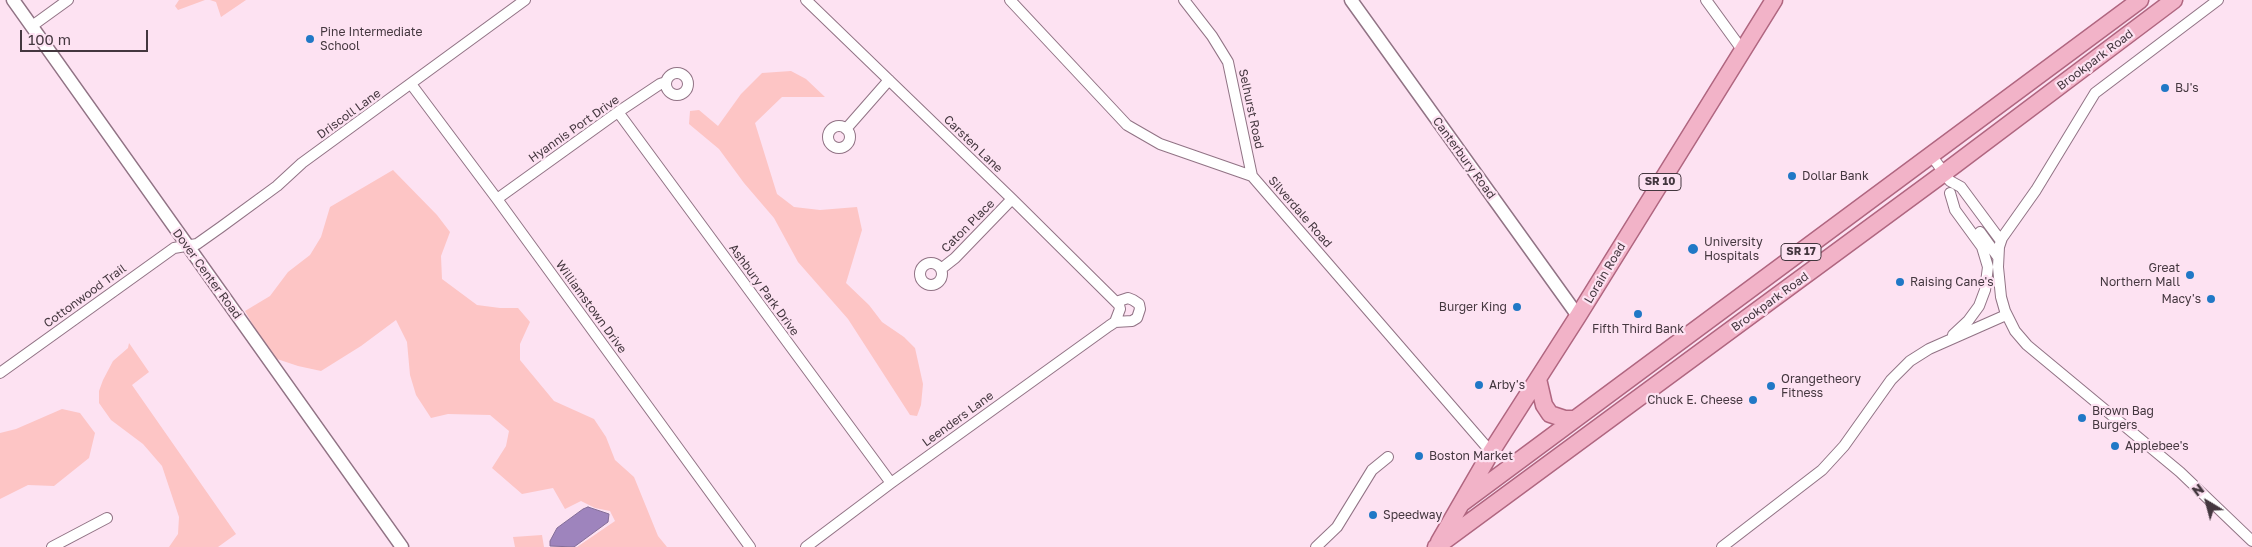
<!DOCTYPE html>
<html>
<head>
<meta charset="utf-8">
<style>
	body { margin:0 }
	#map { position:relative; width:2252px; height:547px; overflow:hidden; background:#fde2f2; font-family:"Golos Text",sans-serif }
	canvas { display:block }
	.north { position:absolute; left:2182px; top:477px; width:50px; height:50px; -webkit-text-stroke:4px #fde2f2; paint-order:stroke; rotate:323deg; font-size:14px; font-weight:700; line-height:20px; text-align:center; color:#44373f }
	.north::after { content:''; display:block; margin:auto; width:18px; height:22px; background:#44373f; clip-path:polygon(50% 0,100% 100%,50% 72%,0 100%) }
	.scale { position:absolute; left:20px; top:30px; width:128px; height:22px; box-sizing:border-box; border:2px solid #44373f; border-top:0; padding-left:6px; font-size:15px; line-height:18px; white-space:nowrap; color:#44373f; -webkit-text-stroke:4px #fde2f2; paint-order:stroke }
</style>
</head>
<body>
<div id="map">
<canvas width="2252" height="547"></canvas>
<div class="north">N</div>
<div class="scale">100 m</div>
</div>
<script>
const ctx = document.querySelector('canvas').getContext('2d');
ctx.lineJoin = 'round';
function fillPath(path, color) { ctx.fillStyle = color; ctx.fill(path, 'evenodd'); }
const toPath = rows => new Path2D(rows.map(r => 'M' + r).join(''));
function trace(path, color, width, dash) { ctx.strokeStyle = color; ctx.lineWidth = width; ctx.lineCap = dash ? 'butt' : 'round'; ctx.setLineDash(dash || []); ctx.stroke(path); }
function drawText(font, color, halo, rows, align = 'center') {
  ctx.font = font + ' "Golos Text",sans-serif'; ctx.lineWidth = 4.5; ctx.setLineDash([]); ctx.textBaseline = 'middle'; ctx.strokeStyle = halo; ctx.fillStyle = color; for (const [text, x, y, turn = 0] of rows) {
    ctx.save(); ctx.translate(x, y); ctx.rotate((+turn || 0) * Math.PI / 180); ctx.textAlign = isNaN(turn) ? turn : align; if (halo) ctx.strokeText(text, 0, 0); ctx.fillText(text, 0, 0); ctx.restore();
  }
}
fillPath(toPath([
	[179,0,205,0,178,10,175,6],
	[210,0,246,0,221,17,216,2],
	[791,71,806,79,825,97,782,97,755,123,777,194,794,207,820,210,857,207,862,230,846,283,869,305,882,322,904,337,915,348,923,384,921,405,917,416,910,415,848,319,798,262,774,218,744,183,719,149,689,124,690,111,699,110,718,126,741,94,762,73],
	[393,170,437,215,450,232,441,256,442,279,477,305,500,308,518,308,530,322,520,344,520,360,554,401,594,419,606,437,615,460,634,477,658,536,667,547,577,547,615,521,610,511,595,508,581,501,565,509,553,488,522,494,492,468,506,446,509,431,490,415,448,414,431,418,416,395,410,375,407,342,396,320,361,346,321,371,298,366,271,357,245,311,270,296,288,272,310,255,321,237,330,207],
	[129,343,149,372,132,385,236,534,218,547,169,547,178,534,179,517,162,466,143,444,111,420,99,403,99,391,103,380,113,361,128,348],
	[62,409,80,413,95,433,89,458,54,486,28,485,0,499,0,433,16,429],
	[542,535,544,547,515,547,513,537]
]), '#fdc5c5');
const water = toPath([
	[588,507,609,514,608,522,574,547,550,546,550,541,557,528,583,509,588,507]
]);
fillPath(water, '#9e84bd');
trace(water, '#836d97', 1);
const minor = toPath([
	[806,0,1012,199,1119,305,1120,309,1115,322,1109,326,891,483,806,547],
	[1010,0,1127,125,1160,144,1252,176,1491,452],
	[1184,0,1212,36,1228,62,1252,176],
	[1706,0,1743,51],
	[2218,0,2095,93,2036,190,2002,238,1999,247,1998,267,2001,297,2005,311,2015,331,2027,345,2180,472,2252,541],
	[32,26,68,0],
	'666 84a11 11 0 1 1 22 0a11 11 0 1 1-22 0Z',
	[411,84,497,199,750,547],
	[618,112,891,483],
	'828 137a11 11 0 1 1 22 0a11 11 0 1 1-22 0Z',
	[846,129,889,80],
	[1931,155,1950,181,1961,187,2001,241],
	[1950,193,1955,210,1982,247,1988,267,1985,290,1979,306,1968,321,1953,335],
	[497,199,618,112,660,84,666,82],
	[1980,232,1998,257],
	'920 274a11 11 0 1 1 22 0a11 11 0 1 1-22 0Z',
	[941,269,955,258,1012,199],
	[1115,322,1132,321,1137,318,1140,309,1139,304,1133,300,1128,298,1116,302],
	[0,373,174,248,197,244,221,227,277,186,302,163,525,0],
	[52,547,107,518],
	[1316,547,1337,527,1372,470,1388,457],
	[1722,547,1822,470,1844,446,1891,380,1910,361,1929,349,2006,315]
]);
const tertiary = toPath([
	[13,0,402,547],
	[1351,0,1578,316]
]);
const primary = toPath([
	[1538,379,1544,405,1550,414,1565,419,1575,419],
	[1462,503,2140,0],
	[1439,542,1491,452,1578,316,1774,0],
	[1436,547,1944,173,2174,0]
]);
trace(minor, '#917385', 12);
trace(tertiary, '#917385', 15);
trace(primary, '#b06680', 19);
trace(minor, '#fff', 10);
trace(tertiary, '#fff', 12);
trace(primary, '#f2b3c8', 16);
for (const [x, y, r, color] of [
	[310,39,5,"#2078c6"],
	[2165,88,5,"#2078c6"],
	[1792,176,5,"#2078c6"],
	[1693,249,6,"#2078c6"],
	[2190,275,5,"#2078c6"],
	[1900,282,5,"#2078c6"],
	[2211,299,5,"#2078c6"],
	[1517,307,5,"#2078c6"],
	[1638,314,5,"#2078c6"],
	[1479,385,5,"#2078c6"],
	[1771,386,5,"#2078c6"],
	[1753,400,5,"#2078c6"],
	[2082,418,5,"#2078c6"],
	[2115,446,5,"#2078c6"],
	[1419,456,5,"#2078c6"],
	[1373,515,5,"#2078c6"]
]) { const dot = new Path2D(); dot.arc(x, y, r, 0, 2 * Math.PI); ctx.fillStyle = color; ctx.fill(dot); trace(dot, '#fde2f2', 2); }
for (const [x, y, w] of [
	[1660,182,42],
	[1801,252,40]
]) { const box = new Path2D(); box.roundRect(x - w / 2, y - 8.5, w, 17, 4); ctx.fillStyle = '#fde2f2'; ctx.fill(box); trace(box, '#44373f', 1); }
drawText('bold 11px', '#44373f', null, [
	["SR 10",1660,182],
	["SR 17",1801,252]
]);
drawText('12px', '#44373f', '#fde2f2', [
	["Pine Intermediate",320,32],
	["School",320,46],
	["BJ's",2175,88],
	["Dollar Bank",1802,176],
	["University",1704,242],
	["Hospitals",1704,256],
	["Great",2180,268,"right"],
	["Northern Mall",2180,282,"right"],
	["Raising Cane's",1910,282],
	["Macy's",2201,299,"right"],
	["Burger King",1507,307,"right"],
	["Fifth Third Bank",1638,329,"center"],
	["Orangetheory",1781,379],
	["Fitness",1781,393],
	["Arby's",1489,385],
	["Chuck E. Cheese",1743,400,"right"],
	["Brown Bag",2092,411],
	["Burgers",2092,425],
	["Applebee's",2125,446],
	["Boston Market",1429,456],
	["Speedway",1383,515]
], 'left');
drawText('12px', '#44373f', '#fde2f2', [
	["Brookpark Road",2095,60,-37],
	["Selhurst Road",1251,109,78],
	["Driscoll Lane",349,114,-36],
	["Hyannis Port Drive",574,129,-35],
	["Carsten Lane",973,144,44],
	["Canterbury Road",1464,158,54],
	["Silverdale Road",1300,212,49],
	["Caton Place",968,226,-45],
	["Lorain Road",1605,273,-59],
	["Dover Center Road",207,274,54],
	["Ashbury Park Drive",764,290,54],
	["Cottonwood Trail",85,296,-36],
	["Brookpark Road",1770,302,-36],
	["Williamstown Drive",591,307,54],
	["Leenders Lane",958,419,-36]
]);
</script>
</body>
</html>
